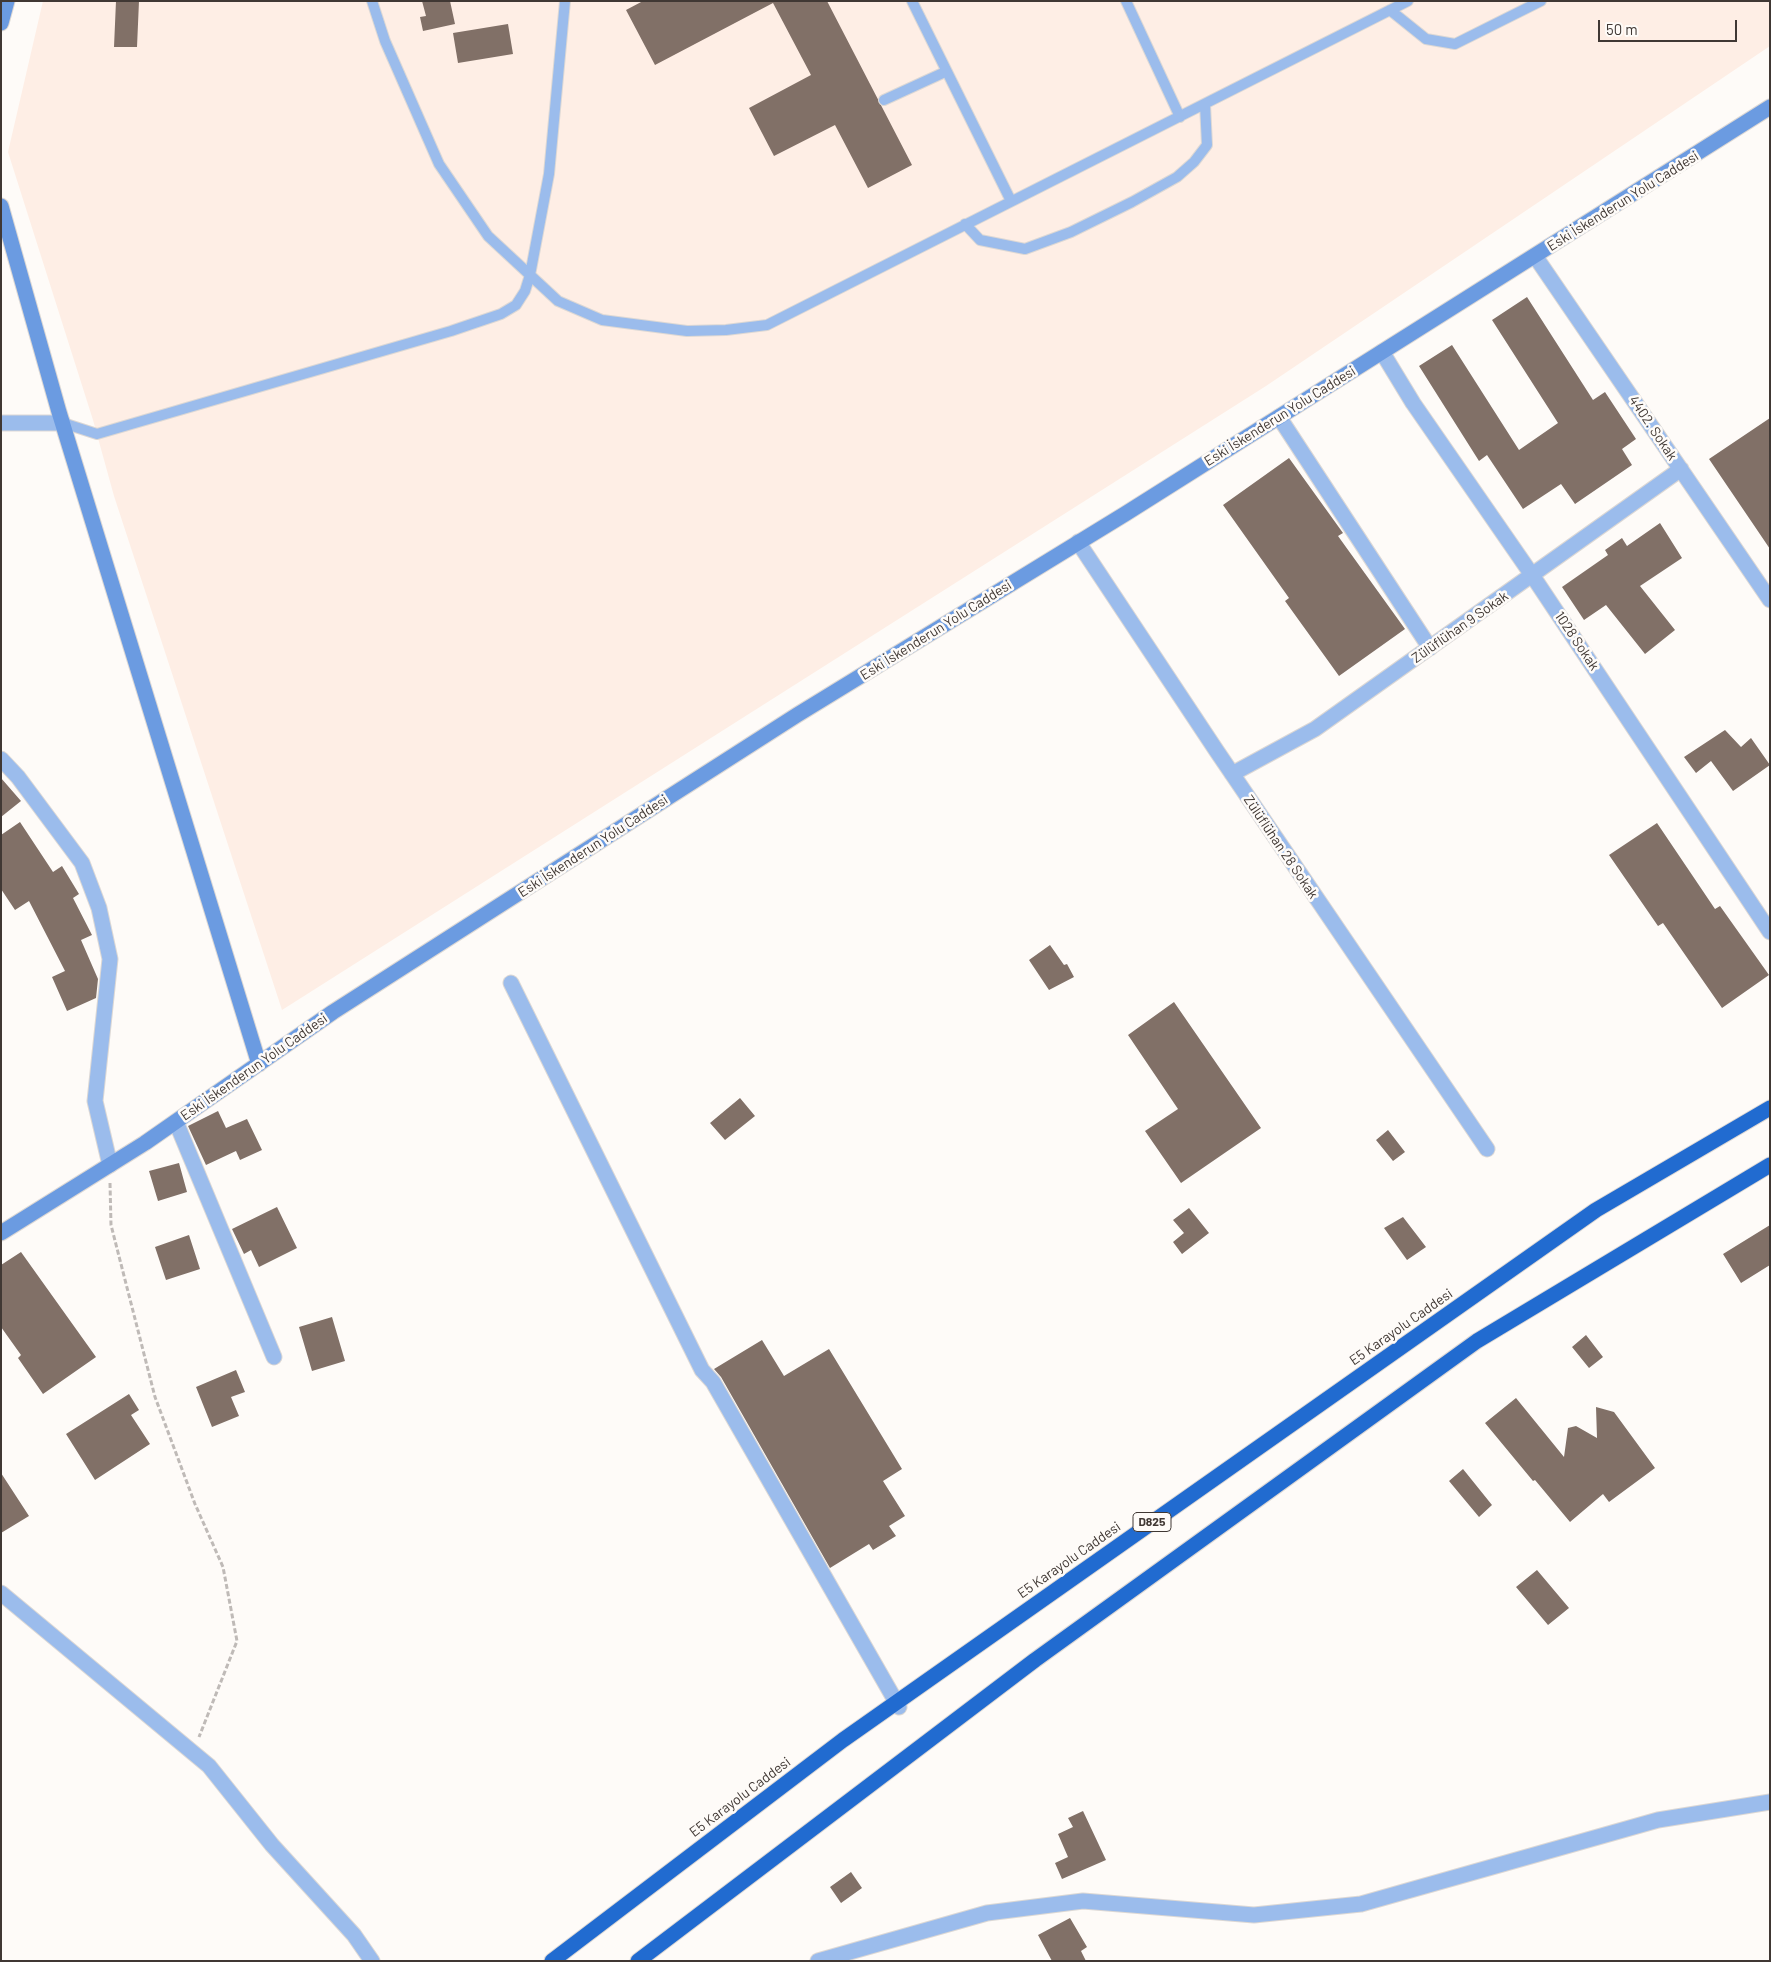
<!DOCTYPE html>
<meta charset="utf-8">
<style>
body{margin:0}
#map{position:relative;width:1771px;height:1962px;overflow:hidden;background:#fefbf8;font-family:Barlow,sans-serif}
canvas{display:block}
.frame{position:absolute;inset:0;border:2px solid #403834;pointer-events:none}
.scale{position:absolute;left:1598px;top:20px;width:139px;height:22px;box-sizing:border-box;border:2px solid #403834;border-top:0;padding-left:6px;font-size:15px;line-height:18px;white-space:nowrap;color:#403834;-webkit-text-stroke:4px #fefbf8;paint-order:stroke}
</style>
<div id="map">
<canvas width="1771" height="1962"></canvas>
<div class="frame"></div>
<div class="scale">50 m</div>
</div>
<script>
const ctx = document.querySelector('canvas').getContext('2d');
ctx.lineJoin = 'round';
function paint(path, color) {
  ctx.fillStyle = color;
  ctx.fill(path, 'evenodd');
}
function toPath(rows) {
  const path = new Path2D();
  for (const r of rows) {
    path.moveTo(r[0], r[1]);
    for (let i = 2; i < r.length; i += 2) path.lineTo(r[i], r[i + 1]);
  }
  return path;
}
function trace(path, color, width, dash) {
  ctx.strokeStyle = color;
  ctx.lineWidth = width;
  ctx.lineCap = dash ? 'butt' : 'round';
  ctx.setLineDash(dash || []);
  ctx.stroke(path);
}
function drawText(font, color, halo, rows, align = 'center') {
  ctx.font = font + ' Barlow,sans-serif';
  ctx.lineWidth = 5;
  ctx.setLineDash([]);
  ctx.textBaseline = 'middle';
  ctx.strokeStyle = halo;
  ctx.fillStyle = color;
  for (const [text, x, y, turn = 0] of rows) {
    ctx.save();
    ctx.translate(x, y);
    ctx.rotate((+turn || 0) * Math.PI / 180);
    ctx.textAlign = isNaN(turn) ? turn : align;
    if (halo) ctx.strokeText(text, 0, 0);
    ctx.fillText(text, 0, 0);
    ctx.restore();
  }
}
const built = toPath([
 [43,1,1770,1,1770,46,1266,386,282,1010,114,496,93,420,8,152]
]);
const building = toPath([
 [116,1,139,1,137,47,114,47],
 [422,1,450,1,455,24,423,31,420,17,426,16],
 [643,1,827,1,912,165,868,188,835,125,774,156,749,108,811,75,773,3,655,65,626,10],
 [508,24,513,54,458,63,453,33],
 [1527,297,1593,400,1605,392,1636,439,1622,449,1632,465,1575,504,1561,484,1523,509,1487,455,1479,461,1419,366,1452,345,1519,450,1558,423,1492,320],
 [1770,418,1770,549,1709,459],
 [1289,458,1343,533,1338,536,1405,629,1339,676,1285,601,1289,598,1223,505],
 [1660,523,1682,558,1640,586,1675,630,1645,654,1606,605,1584,620,1562,587,1608,555,1605,550,1622,538,1627,546],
 [1725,730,1741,747,1751,738,1770,765,1733,791,1711,761,1696,773,1684,757],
 [1,778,21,801,1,817],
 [20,822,53,872,62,866,79,894,73,898,92,935,81,940,98,979,96,998,67,1011,52,977,65,971,29,901,15,910,1,889,1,835],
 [1657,823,1715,909,1720,906,1769,975,1722,1008,1663,923,1658,926,1609,855],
 [1050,945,1064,965,1067,964,1074,977,1049,990,1029,960],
 [1174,1002,1261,1128,1181,1183,1145,1131,1178,1109,1128,1035],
 [740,1098,755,1116,725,1140,710,1123],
 [218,1111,226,1128,247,1119,262,1150,240,1160,236,1151,206,1165,188,1126],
 [1388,1130,1405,1152,1393,1161,1376,1140],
 [179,1163,187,1192,158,1201,149,1171],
 [277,1207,297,1248,259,1267,251,1250,244,1254,232,1229],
 [1189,1208,1209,1233,1182,1254,1173,1242,1184,1233,1173,1220],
 [1403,1217,1426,1247,1407,1260,1384,1228],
 [1770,1225,1770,1265,1741,1283,1723,1254],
 [189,1235,200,1269,166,1280,155,1247],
 [21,1252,96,1357,43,1394,18,1358,21,1355,1,1327,1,1265],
 [332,1317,345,1361,312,1371,299,1327],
 [1586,1335,1603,1357,1589,1368,1572,1347],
 [762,1340,784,1376,829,1349,902,1469,883,1481,905,1516,889,1526,896,1536,873,1550,869,1544,830,1568,721,1377,714,1369],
 [236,1370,245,1392,231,1397,239,1416,212,1427,196,1387],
 [129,1394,139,1410,131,1415,150,1444,95,1480,66,1434],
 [1516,1398,1564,1457,1568,1428,1576,1426,1597,1438,1596,1407,1614,1412,1655,1468,1609,1502,1603,1494,1570,1522,1535,1480,1533,1481,1485,1423],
 [1463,1469,1492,1505,1479,1517,1449,1481],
 [1,1473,29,1516,1,1533],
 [1537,1570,1569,1608,1548,1625,1516,1587],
 [1083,1811,1106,1860,1062,1879,1055,1863,1068,1857,1058,1834,1073,1827,1068,1818],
 [851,1872,862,1888,841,1903,830,1887],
 [1070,1918,1087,1947,1081,1951,1086,1961,1052,1961,1038,1935]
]);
const path = toPath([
 [110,1183,111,1225,155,1397,195,1504,223,1567,237,1641,199,1737]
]);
const lane = toPath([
 [372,1,385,41,439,164,488,236,558,301,602,320,687,331,726,330,767,325,1408,1],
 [912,1,1011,201],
 [1126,1,1180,117],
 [1390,10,1426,39,1455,44,1541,1],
 [884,100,945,72],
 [965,224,980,240,1025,249,1071,232,1132,202,1177,177,1194,162,1207,145,1205,104],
 [63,423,97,434,451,331,501,314,516,305,525,291,530,275,549,174,565,1]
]);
const street = toPath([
 [1535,256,1770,600],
 [1382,352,1413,403,1532,575,1770,932],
 [1279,417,1430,648],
 [1,423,63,423],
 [1078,542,1216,750,1487,1149],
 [1,759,18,777,82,863,99,908,110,959,95,1101,110,1165],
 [1232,774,1315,729,1681,469],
 [511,983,702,1370,713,1382,899,1707],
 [176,1122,274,1357],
 [1,1593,209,1766,272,1845,354,1935,372,1961],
 [818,1961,987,1913,1083,1901,1254,1915,1361,1904,1658,1820,1770,1802]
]);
const secondary = toPath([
 [1,23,7,1],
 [1,206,59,412,259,1064],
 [1,1233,145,1143,333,1012,797,715,1125,514,1770,107]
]);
const highway = toPath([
 [552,1961,843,1740,1596,1210,1770,1108],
 [638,1961,1035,1660,1477,1341,1770,1165]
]);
const shields = [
 [1152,1522,38]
];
const shieldNames = [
 ["D825",1152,1522]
];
const streetNames = [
 ["Eski İskenderun Yolu Caddesi",1623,201,-32],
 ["Eski İskenderun Yolu Caddesi",1280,416,-32],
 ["4402. Sokak",1653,428,56],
 ["Zülüflühan 9 Sokak",1460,627,-35],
 ["Eski İskenderun Yolu Caddesi",936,630,-32],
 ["1028 Sokak",1577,641,56],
 ["Eski İskenderun Yolu Caddesi",593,846,-33],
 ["Zülüflühan 28 Sokak",1281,847,56],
 ["Eski İskenderun Yolu Caddesi",254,1067,-35],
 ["E5 Karayolu Caddesi",1401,1327,-35],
 ["E5 Karayolu Caddesi",1069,1560,-35],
 ["E5 Karayolu Caddesi",740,1797,-37]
];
paint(built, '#feeee5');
paint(building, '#817067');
trace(lane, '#dcd8d5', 12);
trace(street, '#dcd8d5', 17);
trace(secondary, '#dcd8d5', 17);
trace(highway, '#dcd8d5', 17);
trace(path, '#bfbab7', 3, [5, 2.5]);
trace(lane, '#9bbcec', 10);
trace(street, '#9bbcec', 15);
trace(secondary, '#6b9be1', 15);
trace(highway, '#216bd0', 15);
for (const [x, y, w] of shields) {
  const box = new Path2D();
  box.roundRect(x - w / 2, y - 9.5, w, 19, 4);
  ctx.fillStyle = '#fefbf8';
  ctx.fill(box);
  trace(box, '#403834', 1);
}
drawText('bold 12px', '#403834', null, shieldNames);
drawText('14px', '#403834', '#fefbf8', streetNames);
</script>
